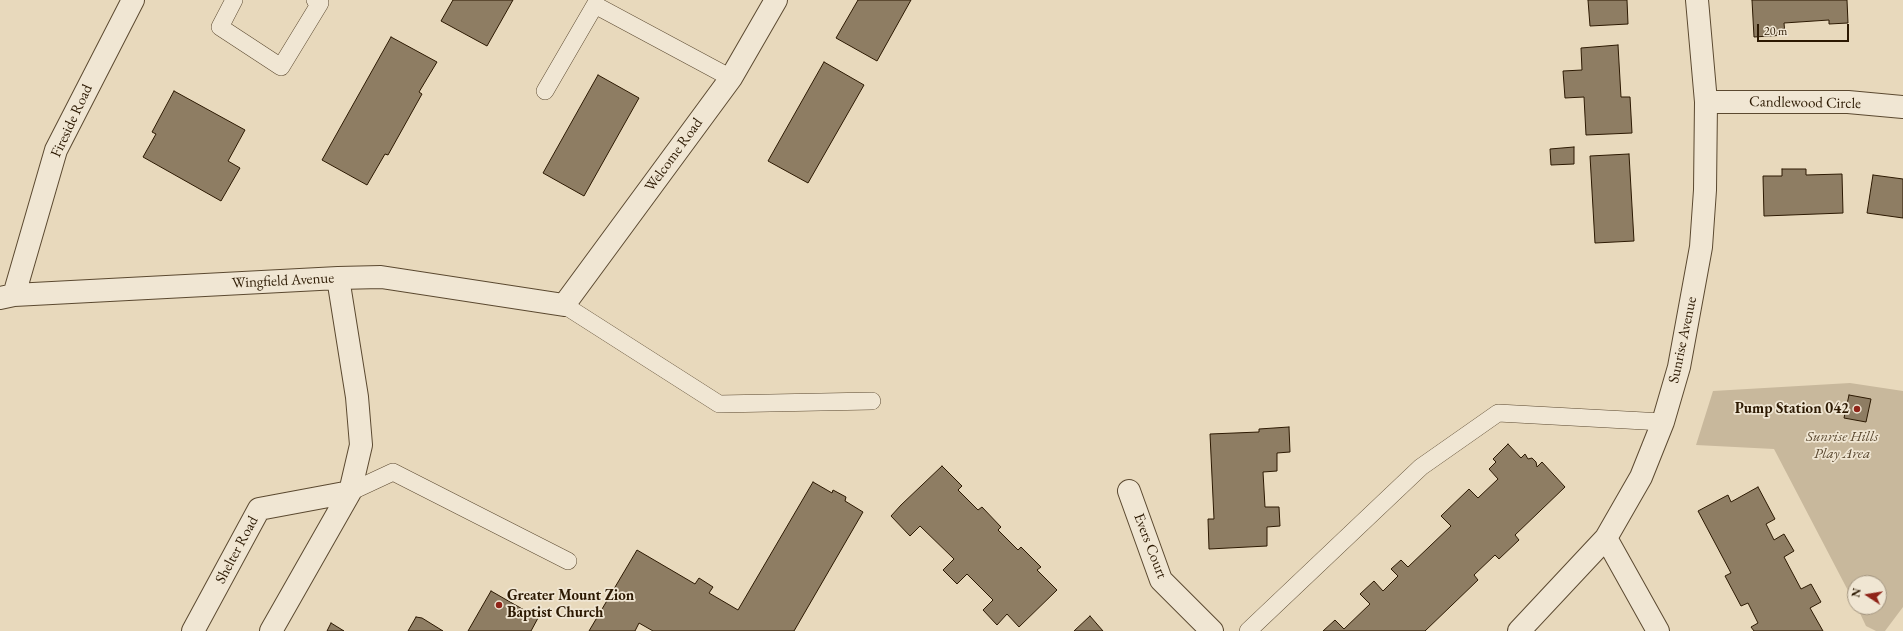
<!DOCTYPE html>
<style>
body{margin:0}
#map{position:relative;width:1903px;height:631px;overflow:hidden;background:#e8d9bc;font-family:"EB Garamond",serif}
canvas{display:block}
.north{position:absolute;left:1847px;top:575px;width:40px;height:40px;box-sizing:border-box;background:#f0e6d3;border:1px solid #a2947f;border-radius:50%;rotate:282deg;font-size:11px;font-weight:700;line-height:16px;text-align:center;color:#2c1902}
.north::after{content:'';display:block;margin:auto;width:14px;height:18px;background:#8f2418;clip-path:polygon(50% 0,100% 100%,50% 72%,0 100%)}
.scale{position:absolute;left:1757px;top:24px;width:92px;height:18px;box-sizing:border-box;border:2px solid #2c1902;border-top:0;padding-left:5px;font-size:12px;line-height:14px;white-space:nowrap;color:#2c1902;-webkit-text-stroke:3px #f0e6d3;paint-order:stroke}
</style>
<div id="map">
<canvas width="1903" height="631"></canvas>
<div class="north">N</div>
<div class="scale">20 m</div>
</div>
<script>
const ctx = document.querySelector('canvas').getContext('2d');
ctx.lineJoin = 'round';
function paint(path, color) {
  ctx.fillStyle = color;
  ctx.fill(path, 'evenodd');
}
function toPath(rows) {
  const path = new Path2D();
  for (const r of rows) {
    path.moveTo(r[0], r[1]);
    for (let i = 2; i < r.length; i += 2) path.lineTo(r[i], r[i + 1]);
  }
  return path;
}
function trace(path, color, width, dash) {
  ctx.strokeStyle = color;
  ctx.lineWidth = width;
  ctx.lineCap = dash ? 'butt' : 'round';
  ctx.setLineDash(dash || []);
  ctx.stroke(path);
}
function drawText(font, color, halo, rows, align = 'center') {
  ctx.font = font + ' "EB Garamond",serif';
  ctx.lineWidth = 3.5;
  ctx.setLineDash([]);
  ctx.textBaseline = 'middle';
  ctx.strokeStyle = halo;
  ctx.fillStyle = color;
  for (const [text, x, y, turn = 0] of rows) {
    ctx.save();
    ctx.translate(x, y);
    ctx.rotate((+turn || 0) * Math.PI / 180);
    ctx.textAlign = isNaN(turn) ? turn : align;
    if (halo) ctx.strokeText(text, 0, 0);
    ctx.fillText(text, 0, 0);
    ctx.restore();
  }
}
const green = toPath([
 [1850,383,1903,391,1903,607,1885,631,1876,631,1866,626,1857,607,1879,607,1879,583,1855,583,1855,604,1774,449,1696,445,1713,391]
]);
const building = toPath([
 [453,0,513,0,487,46,441,21,453,0],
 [858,0,911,0,877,61,836,38,858,0],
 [1588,0,1627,0,1628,24,1590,26,1588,0],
 [1752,0,1847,0,1848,23,1829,24,1829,20,1784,23,1785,35,1754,37,1752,0],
 [391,37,437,62,419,92,422,94,388,155,385,154,367,185,322,160,391,37],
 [1618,45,1621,97,1630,97,1632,133,1586,135,1584,97,1565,98,1563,71,1582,70,1581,48,1618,45],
 [824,62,864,85,808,183,768,161,824,62],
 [598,75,639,98,584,196,543,173,598,75],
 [174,91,245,130,228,161,240,168,221,201,143,157,156,134,152,132,174,91],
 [1574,147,1574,164,1551,165,1550,149,1574,147],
 [1629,154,1634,241,1595,243,1590,156,1629,154],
 [1782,169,1806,169,1806,175,1842,174,1843,213,1764,216,1763,176,1782,176,1782,169],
 [1873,175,1903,179,1903,218,1867,213,1873,175],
 [1849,395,1871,399,1866,422,1844,418,1849,395],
 [1289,427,1290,452,1277,453,1277,471,1263,472,1265,507,1279,507,1280,526,1267,527,1267,546,1209,549,1208,519,1214,519,1210,434,1259,432,1259,429,1289,427],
 [1508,444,1521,458,1525,454,1528,459,1532,458,1536,462,1537,467,1542,462,1565,487,1515,535,1519,540,1499,559,1495,555,1474,575,1478,580,1425,631,1323,631,1335,620,1344,629,1370,604,1360,594,1374,581,1383,591,1398,576,1391,569,1401,560,1408,567,1451,526,1441,516,1469,489,1478,498,1498,479,1489,469,1496,462,1493,459,1508,444],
 [942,466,962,486,958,490,978,510,982,507,1001,527,998,530,1018,550,1021,547,1041,567,1037,570,1057,590,1019,627,1007,614,997,625,983,610,993,600,967,574,957,584,943,570,954,559,920,526,910,536,891,516,901,505,942,466],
 [813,482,832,493,833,490,846,497,845,501,863,512,794,631,653,631,639,623,635,631,589,631,637,550,695,584,699,578,713,587,709,593,738,610,813,482],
 [1758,487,1775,519,1766,524,1774,540,1784,534,1794,551,1784,557,1801,589,1811,584,1821,602,1810,608,1823,631,1754,631,1751,627,1758,623,1748,603,1741,606,1725,576,1731,573,1698,511,1728,495,1731,502,1758,487],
 [491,591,538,618,531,631,468,631,491,591],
 [1090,616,1103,631,1074,631,1090,616],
 [416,617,422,618,443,631,408,631,416,617],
 [331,623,344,631,327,631,331,623]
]);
const service = toPath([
 [234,0,220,27,281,67,320,3,315,0],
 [545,91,595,5,731,78],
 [564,305,719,404,872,401],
 [350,492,393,472,568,561],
 [1248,631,1421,467,1498,413,1663,422]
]);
const minor = toPath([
 [1706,102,1848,102,1903,107],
 [14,295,56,150,133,0],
 [0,298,14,295,338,278,381,277,564,305,731,78,776,0],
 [1129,491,1161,580,1212,631],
 [1606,538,1658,631],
 [193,631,259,509,350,492],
 [271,631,350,492,361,445,357,397,338,278],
 [1519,631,1606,538,1641,477,1663,422,1679,367,1701,247,1705,190,1706,102,1697,0]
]);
const markers = [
 [1857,409,4,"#8f2418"],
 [499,605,4,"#8f2418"]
];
const streetNames = [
 ["Candlewood Circle",1805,103,1],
 ["Fireside Road",72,121,-65],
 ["Welcome Road",674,155,-54],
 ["Wingfield Avenue",283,281,-3],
 ["Sunrise Avenue",1683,340,-78],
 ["Evers Court",1150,546,69],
 ["Shelter Road",237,550,-62]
];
const poiNames = [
 ["Pump Station 042",1849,409],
 ["Greater Mount Zion",507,596,"left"],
 ["Baptist Church",507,613,"left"]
];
const parkNames = [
 ["Sunrise Hills",1842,437],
 ["Play Area",1842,454]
];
paint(green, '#c8b89c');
paint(building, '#8e7d63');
trace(building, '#2c1902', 1);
trace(service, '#5b4930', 18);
trace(minor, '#5b4930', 24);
trace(service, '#f0e6d3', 17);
trace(minor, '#f0e6d3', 22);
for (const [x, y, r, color] of markers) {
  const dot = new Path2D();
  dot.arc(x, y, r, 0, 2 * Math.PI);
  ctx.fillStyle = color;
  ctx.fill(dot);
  trace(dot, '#f0e6d3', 1.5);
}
drawText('15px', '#2c1902', '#f0e6d3', streetNames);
drawText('bold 15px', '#2c1902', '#f0e6d3', poiNames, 'right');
drawText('italic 15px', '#5b4930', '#f0e6d3', parkNames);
</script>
